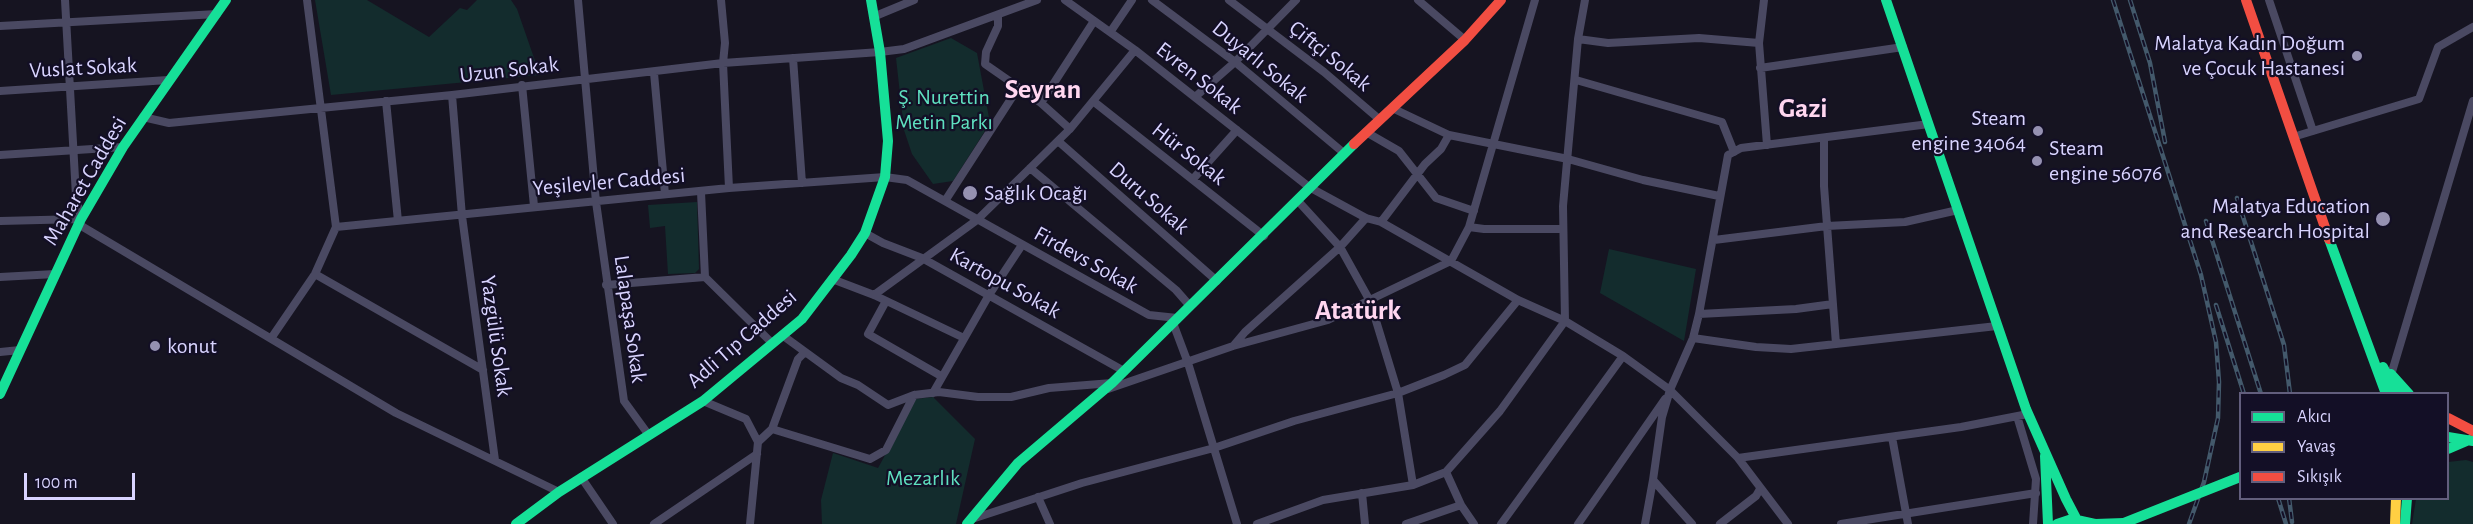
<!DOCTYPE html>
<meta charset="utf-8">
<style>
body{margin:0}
#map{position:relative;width:2473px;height:524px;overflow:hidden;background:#161421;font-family:"Alegreya Sans",sans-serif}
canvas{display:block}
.legend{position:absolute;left:2239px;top:392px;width:210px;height:108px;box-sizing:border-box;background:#130f26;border:2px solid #625e7d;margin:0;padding:8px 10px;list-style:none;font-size:18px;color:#d9d4ff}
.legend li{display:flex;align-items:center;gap:12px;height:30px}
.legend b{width:30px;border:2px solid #625e7d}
.scale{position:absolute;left:24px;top:473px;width:111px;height:27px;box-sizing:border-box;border:3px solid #d9d4ff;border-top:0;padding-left:8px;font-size:18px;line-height:21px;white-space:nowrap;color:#d9d4ff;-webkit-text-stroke:4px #130f26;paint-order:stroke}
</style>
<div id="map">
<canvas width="2473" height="524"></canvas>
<ul class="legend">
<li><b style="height:8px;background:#16e098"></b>Akıcı</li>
<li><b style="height:8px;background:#ffcf43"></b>Yavaş</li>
<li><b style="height:8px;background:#f24e42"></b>Sıkışık</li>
</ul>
<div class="scale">100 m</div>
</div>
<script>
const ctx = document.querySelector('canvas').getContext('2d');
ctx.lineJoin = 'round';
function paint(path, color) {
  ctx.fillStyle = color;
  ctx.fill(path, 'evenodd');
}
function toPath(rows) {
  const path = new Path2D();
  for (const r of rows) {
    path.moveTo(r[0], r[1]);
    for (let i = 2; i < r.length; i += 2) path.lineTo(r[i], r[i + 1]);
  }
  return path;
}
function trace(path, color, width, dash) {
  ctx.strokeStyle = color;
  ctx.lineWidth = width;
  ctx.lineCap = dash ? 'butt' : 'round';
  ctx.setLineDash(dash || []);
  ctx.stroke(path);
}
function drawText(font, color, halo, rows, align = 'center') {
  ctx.font = font + ' "Alegreya Sans",sans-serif';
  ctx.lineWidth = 4.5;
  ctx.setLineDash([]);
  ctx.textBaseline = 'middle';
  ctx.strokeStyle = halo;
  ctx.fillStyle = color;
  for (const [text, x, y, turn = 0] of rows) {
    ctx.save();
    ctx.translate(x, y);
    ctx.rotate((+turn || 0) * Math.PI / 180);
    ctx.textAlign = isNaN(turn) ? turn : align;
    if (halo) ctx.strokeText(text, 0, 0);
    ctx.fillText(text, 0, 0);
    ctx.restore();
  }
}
const green = toPath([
 [315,0,367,0,429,37,460,8,467,10,477,0,511,0,517,9,540,75,331,95],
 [951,38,977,53,990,123,953,181,933,184,912,154,904,130,896,58],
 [697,202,699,269,695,273,668,274,665,226,650,228,648,205],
 [1609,249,1696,269,1684,341,1600,293],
 [933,397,975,439,956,524,822,524,821,500,833,453,878,468,916,399],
 [2466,460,2473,462,2473,524,2412,524,2416,499,2448,498,2448,462]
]);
const street = toPath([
 [578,0,596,202,624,401,648,434],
 [721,0,725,43,723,63,729,188],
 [1065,0,1135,50,1309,187,1366,218,1381,222,1518,300,1565,321,1623,356,1670,390,1738,458,1961,427,2028,414],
 [1152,0,1235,62,1345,154],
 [1229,0,1324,72,1379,119],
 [1418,0,1465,40],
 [2269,0,2313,131],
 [998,15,998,26,986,52,985,64,1041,103,1070,129],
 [873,17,914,0],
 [0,26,217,14],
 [1111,31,1132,0],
 [1578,39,1608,43,1699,38,1759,43,1767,145],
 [1759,43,1764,0],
 [793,58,802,183],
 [1760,68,1903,47],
 [654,73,665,194],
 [1576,80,1722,122,1734,152],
 [522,85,534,206],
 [0,91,168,80],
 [452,95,462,216,495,460],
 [1195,97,1235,62,1296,0],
 [386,101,398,221],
 [1093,101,1264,236],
 [1041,103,1094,21],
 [1392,108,1449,135,1568,159,1643,180,1719,196],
 [143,117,169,123,452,95,723,63,880,52,904,49,1037,0],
 [1366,132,1399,151,1436,198,1474,211],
 [2293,137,2419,99,2438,47,2473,27],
 [1824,138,1824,186,1836,344],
 [1058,141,1217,281],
 [0,155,123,147],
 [1030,168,1176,290,1190,306],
 [1193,179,1237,130],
 [701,192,705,277,772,343],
 [945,201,1018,88],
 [1298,201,1340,247,1370,301,1398,393,1413,485],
 [0,221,81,219,76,196,65,0],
 [1381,222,1425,164,1441,149,1449,135],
 [78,224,396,413,559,492],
 [336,227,729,188,885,177,907,180,1149,315,1177,318],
 [1469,227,1484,229,1563,229],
 [865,233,883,243,922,258,1124,371],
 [1714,240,1827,226,1905,222,1958,210],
 [315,274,483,370],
 [0,277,55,274],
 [832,279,874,295,964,338],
 [606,285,705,277],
 [874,295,977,220,1070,129,1135,50],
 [886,301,868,334,941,376],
 [1699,314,1796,309,1833,304],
 [1173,323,1188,363,1237,524],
 [782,335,841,378,858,385,888,405,914,395],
 [272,337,315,274,336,227,307,0],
 [1693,338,1756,347,1791,349,1997,326],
 [1234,345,1245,332,1340,247,1366,218],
 [0,352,20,350],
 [2391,375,2473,101],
 [1108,389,1233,346,1328,320,1451,261,1469,227,1535,0],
 [933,393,989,295,1022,245],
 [703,401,746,419,758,442],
 [2017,416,2036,479,2033,524],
 [772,429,870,459,886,450,914,395,939,392,978,397,1011,397,1049,388,1112,383],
 [1892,437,1908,524],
 [1738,458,1788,524],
 [1446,472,1461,505,1474,524],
 [581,477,613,524],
 [1653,480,1662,417,1670,390,1693,338,1699,314,1728,155,1741,148,1929,124],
 [1362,493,1365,524],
 [1038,497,1050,524],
 [972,519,1082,483,1214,448,1294,421,1398,393,1444,375,1465,365,1518,300],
 [654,524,757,454],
 [750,524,758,442,772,429,798,359,805,352],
 [1257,524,1323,500,1413,485,1446,472,1500,411,1565,321,1563,206,1578,39,1585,0],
 [1406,524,1461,505],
 [1501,524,1623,356],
 [1578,524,1665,399],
 [1645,524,1653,480,1692,524],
 [1720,524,1756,496,1760,489],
 [1841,524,2036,493]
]);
const fast = toPath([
 [1886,0,2026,409,2066,499,2077,520,2084,524],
 [2329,239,2386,394],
 [2383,367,2397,394],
 [2391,374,2409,394],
 [0,394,81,219,123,147,226,0],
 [2448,437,2473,441],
 [2448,449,2469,440],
 [2045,456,2048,524],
 [516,524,559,492,703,401,802,319,851,255,865,233,885,177,888,141,880,52,871,0],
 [967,524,1018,463,1112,383,1354,144],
 [2057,524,2072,519,2095,524,2124,523],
 [2405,524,2407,498]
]);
const slow = toPath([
 [2395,524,2396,498]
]);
const jam = toPath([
 [2246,0,2329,239],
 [1354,144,1465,40,1501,0],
 [2448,418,2473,431]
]);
const rail = toPath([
 [2113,0,2201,275,2216,342,2219,382,2218,418,2204,482,2189,524],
 [2130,0,2150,63,2165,142],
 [2237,198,2284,345,2290,394],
 [2206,221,2261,394],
 [2216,305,2244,394],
 [2278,498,2286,524],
 [2289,498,2292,522]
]);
const fastBridge = toPath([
 [2124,523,2240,477]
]);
const markers = [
 [2357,56,6,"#9591b1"],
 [2038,131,6,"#9591b1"],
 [2037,161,6,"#9591b1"],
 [970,193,8,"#9591b1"],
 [2383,219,8,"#9591b1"],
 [155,346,6,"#9591b1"]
];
const poiNames = [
 ["Malatya Kadın Doğum",2345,43],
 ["ve Çocuk Hastanesi",2345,68],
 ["Steam",2026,118],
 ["engine 34064",2026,143],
 ["Steam",2049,148,"left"],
 ["engine 56076",2049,173,"left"],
 ["Sağlık Ocağı",984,193,"left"],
 ["Malatya Education",2370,206],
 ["and Research Hospital",2370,231],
 ["konut",167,346,"left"]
];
const streetNames = [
 ["Çiftçi Sokak",1330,56,39],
 ["Duyarlı Sokak",1260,62,39],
 ["Vuslat Sokak",83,68,-3],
 ["Uzun Sokak",509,70,-7],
 ["Evren Sokak",1199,78,38],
 ["Hür Sokak",1189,154,38],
 ["Maharet Caddesi",85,181,-60],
 ["Yeşilevler Caddesi",609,182,-5],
 ["Duru Sokak",1149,198,41],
 ["Firdevs Sokak",1086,260,29],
 ["Kartopu Sokak",1005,283,29],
 ["Lalapaşa Sokak",630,319,82],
 ["Yazgülü Sokak",496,336,82],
 ["Adli Tıp Caddesi",742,339,-41]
];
const parkNames = [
 ["Ş. Nurettin",944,97],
 ["Metin Parkı",944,122],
 ["Mezarlık",923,478]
];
const districtNames = [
 ["Seyran",1043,90],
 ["Gazi",1803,109],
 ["Atatürk",1358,311]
];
paint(green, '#132c2d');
trace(street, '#4a4962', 8);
trace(fast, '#16e098', 10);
trace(slow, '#ffcf43', 10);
trace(jam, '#f24e42', 10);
trace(rail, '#43596b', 4.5);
trace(rail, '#130f26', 2, [7]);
trace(fastBridge, '#16e098', 10);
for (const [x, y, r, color] of markers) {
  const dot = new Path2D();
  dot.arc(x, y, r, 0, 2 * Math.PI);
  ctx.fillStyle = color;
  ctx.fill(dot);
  trace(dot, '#130f26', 2);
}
drawText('22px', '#d9d4ff', '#130f26', poiNames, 'right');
drawText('22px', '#d9d4ff', '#130f26', streetNames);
drawText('22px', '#5fe0c0', '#130f26', parkNames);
drawText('bold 28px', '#ffd6f0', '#130f26', districtNames);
</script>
